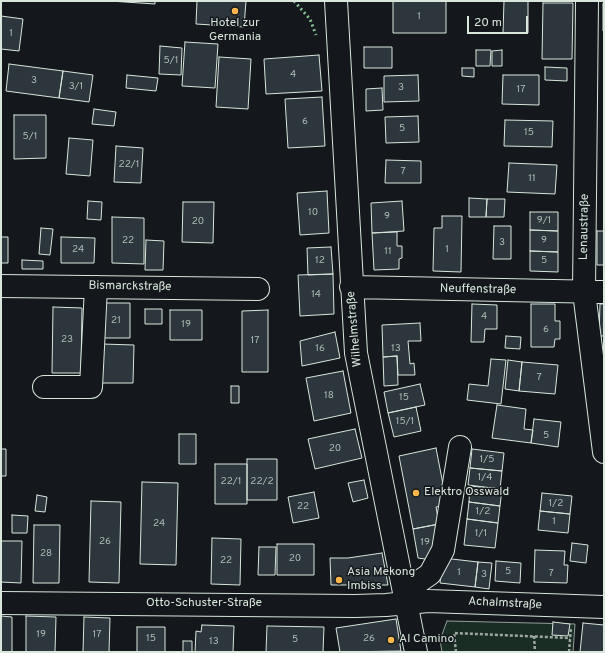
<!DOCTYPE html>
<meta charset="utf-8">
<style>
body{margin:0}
#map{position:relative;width:605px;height:653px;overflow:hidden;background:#14181c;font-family:Overpass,sans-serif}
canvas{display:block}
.frame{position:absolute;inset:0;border:2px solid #d8e6dc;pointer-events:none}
.scale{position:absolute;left:467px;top:16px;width:61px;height:18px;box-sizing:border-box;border:2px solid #d8e6dc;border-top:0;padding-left:5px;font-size:12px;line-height:14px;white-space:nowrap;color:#d8e6dc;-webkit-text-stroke:3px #14181c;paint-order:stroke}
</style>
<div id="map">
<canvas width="605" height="653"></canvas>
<div class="frame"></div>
<div class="scale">20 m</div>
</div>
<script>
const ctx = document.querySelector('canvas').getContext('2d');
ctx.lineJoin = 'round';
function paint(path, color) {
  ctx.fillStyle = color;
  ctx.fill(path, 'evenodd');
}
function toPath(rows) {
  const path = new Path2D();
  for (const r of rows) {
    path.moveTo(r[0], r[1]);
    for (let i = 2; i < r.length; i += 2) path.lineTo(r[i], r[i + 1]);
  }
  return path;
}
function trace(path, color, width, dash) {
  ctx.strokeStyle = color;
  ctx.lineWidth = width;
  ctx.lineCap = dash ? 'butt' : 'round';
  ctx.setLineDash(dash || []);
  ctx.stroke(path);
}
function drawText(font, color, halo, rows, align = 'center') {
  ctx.font = font + ' Overpass,sans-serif';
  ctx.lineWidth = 3;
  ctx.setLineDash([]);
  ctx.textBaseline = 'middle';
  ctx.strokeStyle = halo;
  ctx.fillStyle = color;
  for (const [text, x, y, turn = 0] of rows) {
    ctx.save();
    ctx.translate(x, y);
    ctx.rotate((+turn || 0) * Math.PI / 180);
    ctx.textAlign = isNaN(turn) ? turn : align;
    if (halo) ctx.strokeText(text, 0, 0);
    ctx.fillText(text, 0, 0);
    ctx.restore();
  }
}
const green = toPath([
 [447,621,575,624,573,652,442,652,440,640,447,621]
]);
const building = toPath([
 [110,1,155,1,155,4,110,1],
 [197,1,246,1,244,27,196,24,197,1],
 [393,1,446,1,446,33,393,33,393,1],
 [504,1,528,1,528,33,503,33,504,1],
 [543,3,573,3,572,59,542,59,543,3],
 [603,4,604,4,604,31,603,31,603,4],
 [1,16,23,19,19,51,1,49,1,16],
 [185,42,218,44,215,88,182,86,185,42],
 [160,46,182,48,181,75,159,74,160,46],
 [364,47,392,47,392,68,364,68,364,47],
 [476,50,491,50,490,66,476,66,476,50],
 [502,50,502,66,492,66,492,51,502,50],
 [319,55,322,91,266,94,264,59,319,55],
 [219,57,251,59,248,109,216,107,219,57],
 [9,64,63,71,59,98,6,91,9,64],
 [545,67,567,68,567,81,545,80,545,67],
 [462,68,474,68,474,77,462,76,462,68],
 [63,71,93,75,89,102,59,98,63,71],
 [127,75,158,78,156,91,126,88,127,75],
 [418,75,419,101,384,102,384,76,418,75],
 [503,75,539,75,539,105,502,104,503,75],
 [382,88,383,110,366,111,366,89,382,88],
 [322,97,325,146,288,148,285,99,322,97],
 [94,109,116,112,114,126,92,124,94,109],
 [14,115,46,115,46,158,14,159,14,115],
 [418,116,419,142,386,143,385,117,418,116],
 [505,120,553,121,552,147,504,146,505,120],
 [69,138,93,140,90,176,66,174,69,138],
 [116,146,143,148,141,183,114,182,116,146],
 [386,160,421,161,421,183,385,183,386,160],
 [509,163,557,165,555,194,507,192,509,163],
 [327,191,329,233,300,235,297,193,327,191],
 [469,198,487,199,486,217,469,217,469,198],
 [487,199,505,199,504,217,486,217,487,199],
 [88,201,102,202,101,220,87,219,88,201],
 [402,201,404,231,372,233,371,203,402,201],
 [183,202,214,202,213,243,182,242,183,202],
 [530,212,558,212,558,231,530,230,530,212],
 [442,216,462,216,461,272,433,271,434,228,442,228,442,216],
 [112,217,144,218,144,264,112,263,112,217],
 [494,226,511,226,511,259,493,259,494,226],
 [41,228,53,229,50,255,39,254,41,228],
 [530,230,558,231,558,252,530,251,530,230],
 [597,231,604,231,604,265,597,265,597,231],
 [397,232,397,246,402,246,402,258,399,259,399,269,374,270,372,233,397,232],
 [1,237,8,237,8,263,1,263,1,237],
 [61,237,95,238,94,263,61,263,61,237],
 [146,240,164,241,163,270,145,270,146,240],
 [331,247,333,274,308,275,307,248,331,247],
 [530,251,558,252,558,272,530,271,530,251],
 [22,260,43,261,43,269,22,269,22,260],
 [333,274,334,314,300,316,298,275,333,274],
 [102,303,130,303,130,338,101,338,102,303],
 [472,304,497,305,497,329,485,329,484,342,471,342,472,304],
 [531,304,555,304,555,321,560,321,560,339,555,339,554,347,531,347,531,304],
 [600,304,604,304,604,336,599,336,600,304],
 [53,307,82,308,81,373,52,373,53,307],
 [145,309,162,309,162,324,145,324,145,309],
 [170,310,202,310,202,340,170,340,170,310],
 [268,310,268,372,242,372,242,311,268,310],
 [420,323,421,341,408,341,410,364,414,363,415,375,398,375,397,356,383,357,382,325,420,323],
 [335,332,340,358,302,366,300,341,335,332],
 [506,336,521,337,520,349,505,348,506,336],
 [102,344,134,345,133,383,102,383,102,344],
 [397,356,398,385,384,386,383,357,397,356],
 [491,359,506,360,501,404,467,400,469,384,488,386,491,359],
 [508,360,522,362,519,391,505,389,508,360],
 [522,362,558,365,555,394,519,391,522,362],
 [343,371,351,413,314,421,306,378,343,371],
 [420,384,425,405,388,413,384,392,420,384],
 [231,386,239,386,239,403,231,403,231,386],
 [497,405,526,409,524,429,533,430,531,443,492,438,497,405],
 [416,407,421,431,394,437,388,413,416,407],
 [534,419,561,422,558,447,531,443,534,419],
 [355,429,362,458,315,469,308,439,355,429],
 [179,434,196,434,196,464,179,464,179,434],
 [436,448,447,505,436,507,439,524,413,529,399,456,436,448],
 [1,449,6,449,6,476,1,476,1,449],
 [472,449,504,453,502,471,470,468,472,449],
 [247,459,277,459,277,500,247,500,247,459],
 [215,464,247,464,247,504,215,504,215,464],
 [470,468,502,471,500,489,468,485,470,468],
 [364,480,368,498,353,502,348,483,364,480],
 [142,482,178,483,176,565,140,564,142,482],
 [470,486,502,489,500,506,469,502,470,486],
 [314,492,319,518,293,523,288,497,314,492],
 [542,493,572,496,570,514,540,511,542,493],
 [37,495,47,497,45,512,35,511,37,495],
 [91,501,121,502,119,583,89,582,91,501],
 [469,502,500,506,498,523,467,519,469,502],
 [540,511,570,514,568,533,538,530,540,511],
 [12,515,28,516,27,533,12,533,12,515],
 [467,519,498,523,495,548,464,545,467,519],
 [439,524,432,560,418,558,413,529,439,524],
 [34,525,60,525,59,583,33,583,34,525],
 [212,538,241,539,240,585,211,584,212,538],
 [1,541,22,541,21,583,1,582,1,541],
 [572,543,588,545,586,563,570,561,572,543],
 [277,544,314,544,314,575,277,575,277,544],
 [259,547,276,547,275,575,258,575,259,547],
 [535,550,565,551,564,565,568,565,567,583,534,582,535,550],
 [382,553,388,585,331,585,330,558,348,558,382,553],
 [443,558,478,562,475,587,440,583,443,558],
 [496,561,521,563,520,583,495,581,496,561],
 [478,562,492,563,489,589,475,587,478,562],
 [1,616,12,617,12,652,1,652,1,616],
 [26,616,56,617,55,652,26,652,26,616],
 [84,617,110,618,109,652,83,652,84,617],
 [396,619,401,651,340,652,336,628,396,619],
 [553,622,570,624,568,636,552,635,553,622],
 [583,623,604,625,604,652,580,652,583,623],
 [202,625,234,626,233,652,195,652,196,631,201,632,202,625],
 [267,626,324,627,323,652,266,652,267,626],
 [137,627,165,627,165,652,137,652,137,627],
 [183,641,192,641,192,652,183,652,183,641]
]);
const path = toPath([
 [534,636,535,652],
 [456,652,454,633,570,638],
 [569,652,571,627]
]);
const minor = toPath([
 [336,1,356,353,416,652],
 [587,1,584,292,604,452],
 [1,286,258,289],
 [351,287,604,292],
 [44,387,91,387,96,287],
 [404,592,430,574,443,550,460,447],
 [1,603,355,606,386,605,428,601,604,607]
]);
const hedge = toPath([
 [294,1,310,19,316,35]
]);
const markers = [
 [235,11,4,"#ffb74d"],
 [416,493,4,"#ffb74d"],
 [339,580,4,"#ffb74d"],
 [391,640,4,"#ffb74d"]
];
const numberNames = [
 ["1",419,17],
 ["1",11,34],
 ["5/1",171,61],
 ["4",293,75],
 ["3",34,81],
 ["3/1",76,87],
 ["3",401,88],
 ["17",521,90],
 ["6",305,122],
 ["5",402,129],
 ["15",529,133],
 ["5/1",30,137],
 ["22/1",129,165],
 ["7",403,172],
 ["11",532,179],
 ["10",313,213],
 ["9",387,217],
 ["9/1",544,221],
 ["20",198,222],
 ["22",128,241],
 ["9",544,241],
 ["3",502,243],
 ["24",78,250],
 ["1",447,250],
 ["11",388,252],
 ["12",320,261],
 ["5",544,261],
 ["14",316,295],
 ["4",484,317],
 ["21",116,321],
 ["19",186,325],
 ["6",546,330],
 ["23",67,340],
 ["17",255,341],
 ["16",320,349],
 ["13",396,349],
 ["7",539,378],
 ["18",329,396],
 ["15",404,398],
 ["15/1",405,422],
 ["5",546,436],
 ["20",335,449],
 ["1/5",487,460],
 ["1/4",485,478],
 ["22/1",231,482],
 ["22/2",262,482],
 ["1/2",556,504],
 ["22",303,507],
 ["1/2",483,512],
 ["1",554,522],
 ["24",159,524],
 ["1/1",481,534],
 ["26",105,542],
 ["19",425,543],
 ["28",46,554],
 ["20",295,559],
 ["22",226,561],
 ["5",508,572],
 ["1",459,573],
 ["7",551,574],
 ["3",484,575],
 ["19",41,635],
 ["17",97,635],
 ["15",151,639],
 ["26",369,639],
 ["5",295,640],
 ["13",214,642]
];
const poiNames = [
 ["Hotel zur",235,24,"center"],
 ["Germania",235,38,"center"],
 ["Elektro Osswald",424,493],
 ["Asia Mekong",347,573],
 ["Imbiss",347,587],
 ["Al Camino",399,640]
];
const streetNames = [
 ["Lenaustraße",585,227,-89],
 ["Bismarckstraße",130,287,1],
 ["Neuffenstraße",478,290,1],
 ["Wilhelmstraße",355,329,-95],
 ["Otto-Schuster-Straße",204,604],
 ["Achalmstraße",505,604,3]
];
paint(green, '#1a2d24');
trace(green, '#939e99', 1);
paint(building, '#2c363c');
trace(building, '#d8e6dc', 1);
trace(minor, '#d8e6dc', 24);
trace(path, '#9da8a2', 2.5, [3, 2]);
trace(minor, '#14181c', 22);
trace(hedge, '#8ac095', 3, [2, 3]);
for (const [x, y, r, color] of markers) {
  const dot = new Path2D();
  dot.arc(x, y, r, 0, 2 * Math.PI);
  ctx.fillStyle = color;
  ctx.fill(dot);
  trace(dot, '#14181c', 1.5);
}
drawText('10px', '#adbab4', null, numberNames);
drawText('12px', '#d8e6dc', '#14181c', poiNames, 'left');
drawText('12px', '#d8e6dc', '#14181c', streetNames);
</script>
